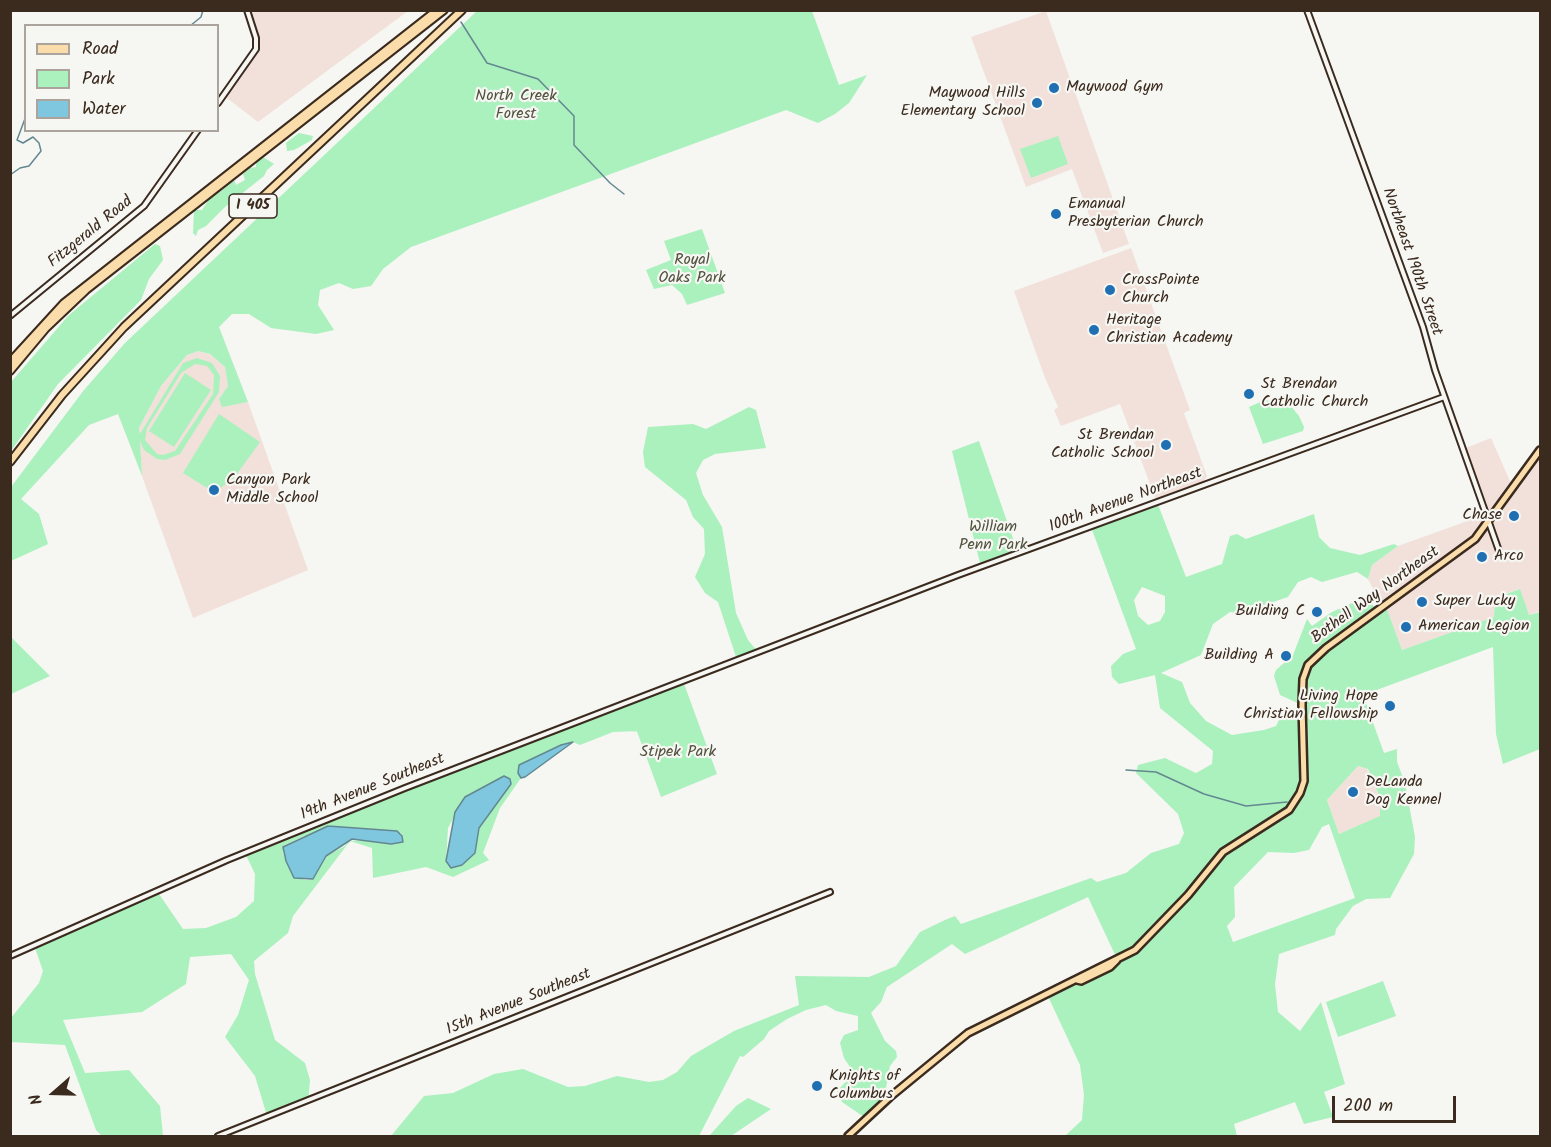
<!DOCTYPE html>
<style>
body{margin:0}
#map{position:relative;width:1551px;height:1147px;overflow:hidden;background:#f6f6f2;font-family:Kalam,sans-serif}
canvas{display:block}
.frame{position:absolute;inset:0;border:12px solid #3b2a1e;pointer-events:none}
.legend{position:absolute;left:24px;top:24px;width:195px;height:108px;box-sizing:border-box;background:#f6f6f2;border:2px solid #aba49d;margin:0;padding:8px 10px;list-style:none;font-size:18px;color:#3b2a1e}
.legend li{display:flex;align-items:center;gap:12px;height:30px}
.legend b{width:30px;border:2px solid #aba49d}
.north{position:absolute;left:24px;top:1063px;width:60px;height:60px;-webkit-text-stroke:4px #f6f6f2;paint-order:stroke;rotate:250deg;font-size:16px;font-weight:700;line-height:24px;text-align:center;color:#3b2a1e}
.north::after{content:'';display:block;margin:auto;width:21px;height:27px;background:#3b2a1e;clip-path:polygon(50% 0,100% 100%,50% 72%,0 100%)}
.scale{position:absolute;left:1332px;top:1096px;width:124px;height:27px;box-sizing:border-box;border:3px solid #3b2a1e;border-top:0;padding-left:8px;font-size:18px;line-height:21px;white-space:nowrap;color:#3b2a1e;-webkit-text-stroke:4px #f6f6f2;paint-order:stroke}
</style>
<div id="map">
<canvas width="1551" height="1147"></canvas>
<div class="frame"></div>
<ul class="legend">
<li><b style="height:8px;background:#faddab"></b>Road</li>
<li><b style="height:16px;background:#aaf1bd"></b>Park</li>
<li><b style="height:16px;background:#7ec7de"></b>Water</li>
</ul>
<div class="north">N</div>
<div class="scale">200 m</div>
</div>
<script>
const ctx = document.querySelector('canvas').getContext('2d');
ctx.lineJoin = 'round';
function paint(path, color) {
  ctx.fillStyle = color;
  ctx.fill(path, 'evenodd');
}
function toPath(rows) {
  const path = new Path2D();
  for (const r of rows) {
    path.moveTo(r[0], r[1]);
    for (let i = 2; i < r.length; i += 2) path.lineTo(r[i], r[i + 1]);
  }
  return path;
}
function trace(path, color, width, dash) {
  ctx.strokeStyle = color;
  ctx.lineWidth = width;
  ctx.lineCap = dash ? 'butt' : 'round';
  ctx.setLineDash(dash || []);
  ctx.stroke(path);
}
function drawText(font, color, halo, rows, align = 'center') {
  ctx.font = font + ' Kalam,sans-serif';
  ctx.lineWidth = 4.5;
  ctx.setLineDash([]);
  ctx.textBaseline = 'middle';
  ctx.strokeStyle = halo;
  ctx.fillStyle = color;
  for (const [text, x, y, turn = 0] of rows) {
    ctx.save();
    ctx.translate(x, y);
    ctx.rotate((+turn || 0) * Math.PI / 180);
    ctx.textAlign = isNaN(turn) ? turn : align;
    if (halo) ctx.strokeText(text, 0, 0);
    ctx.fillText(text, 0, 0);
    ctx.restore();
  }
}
const built = toPath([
 [247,11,408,11,258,122,223,95,253,56,257,44],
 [1046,11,1129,244,1103,253,1072,169,1026,187,971,37],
 [1131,248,1190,410,1184,413,1207,476,1203,482,1156,500,1120,404,1061,426,1054,410,1058,407,1045,378,1014,291],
 [198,351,210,354,225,367,228,386,219,399,234,404,248,402,308,570,193,618,142,476,139,428,161,386,187,355],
 [1491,438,1513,488,1540,450,1540,611,1529,615,1519,589,1495,598,1494,617,1402,650,1385,605,1382,607,1368,579,1372,565,1398,546,1487,514,1463,449],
 [1358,766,1367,769,1380,798,1381,816,1339,834,1327,800]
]);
const green = toPath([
 [478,10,812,11,839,85,867,75,849,103,835,114,818,123,786,110,411,247,383,269,371,286,353,289,339,283,320,290,318,305,334,330,316,334,271,328,249,314,232,314,219,327,248,402,222,407,219,399,228,386,225,367,210,354,198,351,187,355,161,386,139,428,140,434,183,363,197,358,212,363,220,376,219,392,180,454,165,460,157,459,144,450,140,441,142,476,118,414,89,425,21,499,39,514,48,544,11,561,11,487,84,390,125,343],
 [195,364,207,366,214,375,213,394,175,451,163,455,157,454,145,440,147,428,181,373],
 [299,133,313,136,312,140,294,150,287,151,286,143],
 [1058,136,1068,164,1031,178,1020,149],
 [263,157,274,164,267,170,264,176,225,207,206,226,198,230,196,236,193,233,194,210,202,210,213,193,220,192,234,180,236,185,245,180,243,174,250,168,256,167,256,160],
 [702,229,725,293,687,305,682,294,672,285,654,289,646,270,671,260,664,241],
 [155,244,160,246,163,260,149,279,141,300,58,384,11,451,11,382,69,315],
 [185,373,211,390,174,447,149,431],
 [1265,400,1290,405,1299,416,1304,427,1303,431,1263,444,1249,407],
 [749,407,756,410,766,448,715,454,703,460,696,473,703,495,722,527,736,613,748,640,758,652,737,660,718,602,705,593,695,577,705,554,704,529,693,517,686,500,645,467,643,452,648,427,693,424,706,429],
 [219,414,260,442,234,478,219,489,209,489,183,473],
 [979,441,1017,550,980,563,952,451],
 [1157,502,1186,577,1222,564,1230,536,1237,534,1246,539,1314,514,1319,537,1330,548,1360,555,1394,544,1398,546,1372,565,1368,579,1357,572,1322,582,1311,577,1298,582,1288,597,1261,606,1265,617,1230,612,1213,624,1201,655,1161,673,1182,682,1190,703,1206,721,1232,735,1264,730,1276,726,1279,720,1302,716,1302,705,1280,695,1274,676,1276,670,1293,655,1307,619,1312,626,1332,612,1366,597,1377,610,1385,604,1402,650,1494,617,1495,598,1520,589,1529,615,1540,612,1540,749,1503,764,1496,734,1493,647,1363,695,1384,753,1397,749,1397,762,1405,783,1415,837,1414,854,1390,898,1366,899,1353,906,1336,929,1335,935,1279,954,1275,984,1278,1012,1300,1031,1321,1002,1345,1084,1324,1092,1333,1117,1304,1124,1295,1102,1234,1124,1237,1136,1065,1136,1082,1120,1084,1095,1080,1065,1047,994,1118,961,1088,897,965,954,952,944,887,987,881,1002,871,1013,885,1041,896,1051,897,1057,890,1066,886,1088,890,1097,867,1119,842,1102,837,1091,854,1073,844,1058,840,1043,844,1035,858,1030,858,1016,836,1011,826,1005,806,1010,787,1019,769,1031,764,1039,743,1057,740,1056,699,1136,391,1136,424,1096,453,1093,494,1074,523,1069,568,1087,585,1086,617,1076,649,1082,663,1080,677,1072,691,1056,734,1031,799,1005,795,976,869,977,896,966,920,932,945,920,955,916,961,924,1091,878,1097,882,1126,873,1151,853,1179,844,1184,833,1178,814,1136,773,1138,765,1165,758,1196,773,1212,764,1213,751,1160,708,1155,675,1119,684,1112,677,1111,666,1123,654,1136,649,1091,527],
 [1142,587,1165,596,1165,612,1160,621,1148,625,1138,616,1134,600],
 [1358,766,1368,769,1380,798,1380,816,1339,834,1327,800],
 [1329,824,1355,898,1233,942,1227,926,1235,917,1234,887,1268,852,1294,853,1309,850,1322,827],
 [10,636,50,676,11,694,10,694],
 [683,681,717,774,661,797,635,726,637,731,613,732,580,745,573,742,519,765,518,773,521,778,500,808,483,853,489,860,453,877,426,867,373,878,372,848,350,841,293,916,288,933,254,961,255,974,275,1040,305,1063,310,1080,308,1102,268,1119,255,1076,225,1037,238,1015,249,980,231,954,190,957,186,984,142,1012,63,1020,85,1073,129,1070,160,1106,163,1136,102,1136,96,1130,65,1045,11,1042,11,1018,39,983,43,971,34,945,159,894,183,929,206,928,236,917,254,901,255,874,246,855,405,788],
 [504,776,511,780,510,784,479,828,475,853,446,861,448,828,465,797],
 [401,833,403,839,349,841,345,846,326,856,313,879,305,880,292,875,283,853,285,845,304,836],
 [1383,981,1396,1016,1338,1037,1326,1002],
 [748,1098,771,1109,731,1136,709,1136,736,1106]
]);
const water = toPath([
 [573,742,525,777,521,778,518,773,519,765,561,745,573,742],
 [504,776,510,779,511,784,479,828,475,853,462,865,451,868,446,861,455,812,465,797,504,776],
 [328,826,397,831,402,836,403,842,391,844,352,839,326,856,313,879,294,878,286,861,283,847,328,826]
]);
const stream = toPath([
 [461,22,487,63,538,79,574,116,574,145,610,183,624,194],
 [190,26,201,17,203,10],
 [10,175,20,168,29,166,41,151,39,143,33,137,23,143,17,140,26,116],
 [1126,770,1156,772,1204,794,1246,806,1287,802]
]);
const minor = toPath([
 [1307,10,1423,327,1435,370,1499,551],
 [218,103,256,49,256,38,247,10],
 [10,316,144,206,198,130],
 [10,956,227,860,405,788,958,575,1444,397],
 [218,1136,830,892]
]);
const major = toPath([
 [1077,980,1081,981,1110,967,1117,960],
 [848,1136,890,1097,968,1033,1135,950,1188,895,1223,852,1289,810,1300,793,1304,781,1302,705,1303,679,1308,665,1326,648,1475,539,1540,450]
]);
const highway = toPath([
 [10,362,64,303,437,10],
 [10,371,46,328,86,290,444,10],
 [10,462,62,395,124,327,462,10]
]);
const markers = [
 [1054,88,6,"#1f6fb2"],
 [1037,103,6,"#1f6fb2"],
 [1056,214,6,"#1f6fb2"],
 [1110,290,6,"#1f6fb2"],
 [1094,330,6,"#1f6fb2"],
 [1249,394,6,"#1f6fb2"],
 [1166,445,6,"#1f6fb2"],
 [214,490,6,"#1f6fb2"],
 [1514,516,6,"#1f6fb2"],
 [1482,557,6,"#1f6fb2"],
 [1422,602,6,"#1f6fb2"],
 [1317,612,6,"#1f6fb2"],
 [1406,627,6,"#1f6fb2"],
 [1286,656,6,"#1f6fb2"],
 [1390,706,6,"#1f6fb2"],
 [1353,792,6,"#1f6fb2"],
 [817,1086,6,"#1f6fb2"]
];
const shields = [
 [253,206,48]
];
const shieldNames = [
 ["I 405",253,206]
];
const poiNames = [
 ["Maywood Gym",1066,88],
 ["Maywood Hills",1025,94,"right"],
 ["Elementary School",1025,112,"right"],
 ["Emanual",1068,205],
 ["Presbyterian Church",1068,223],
 ["CrossPointe",1122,281],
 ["Church",1122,299],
 ["Heritage",1106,321],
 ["Christian Academy",1106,339],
 ["St Brendan",1261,385],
 ["Catholic Church",1261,403],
 ["St Brendan",1154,436,"right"],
 ["Catholic School",1154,454,"right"],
 ["Canyon Park",226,481],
 ["Middle School",226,499],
 ["Chase",1502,516,"right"],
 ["Arco",1494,557],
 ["Super Lucky",1434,602],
 ["Building C",1305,612,"right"],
 ["American Legion",1418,627],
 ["Building A",1274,656,"right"],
 ["Living Hope",1378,697,"right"],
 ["Christian Fellowship",1378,715,"right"],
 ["DeLanda",1365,783],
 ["Dog Kennel",1365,801],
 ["Knights of",829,1077],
 ["Columbus",829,1095]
];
const parkNames = [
 ["North Creek",516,97],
 ["Forest",516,115],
 ["Royal",692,261],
 ["Oaks Park",692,279],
 ["William",993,528],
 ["Penn Park",993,546],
 ["Stipek Park",678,753]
];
const streetNames = [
 ["Fitzgerald Road",91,233,-39],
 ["Northeast 190th Street",1411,262,71],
 ["100th Avenue Northeast",1126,501,-20],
 ["Bothell Way Northeast",1376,596,-36],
 ["19th Avenue Southeast",373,788,-22],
 ["15th Avenue Southeast",519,1003,-22]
];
paint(built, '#f2e1da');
paint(green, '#aaf1bd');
paint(water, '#7ec7de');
trace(water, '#638891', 1.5);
trace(stream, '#638891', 1.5);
trace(minor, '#3b2a1e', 8);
trace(major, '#3b2a1e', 10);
trace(highway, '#3b2a1e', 10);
trace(minor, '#f6f6f2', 4);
trace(major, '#faddab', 5);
trace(highway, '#faddab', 6);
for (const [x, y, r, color] of markers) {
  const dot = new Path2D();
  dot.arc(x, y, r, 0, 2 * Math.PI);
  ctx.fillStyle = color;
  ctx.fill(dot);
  trace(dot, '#f6f6f2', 2);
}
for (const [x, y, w] of shields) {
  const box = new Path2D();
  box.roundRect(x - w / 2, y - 12, w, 24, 4.5);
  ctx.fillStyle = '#f6f6f2';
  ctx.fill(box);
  trace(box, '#3b2a1e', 1.5);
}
drawText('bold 15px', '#3b2a1e', null, shieldNames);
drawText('16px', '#3b2a1e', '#f6f6f2', poiNames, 'left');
drawText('16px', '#51523e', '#f6f6f2', parkNames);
drawText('16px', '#3b2a1e', '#f6f6f2', streetNames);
</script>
